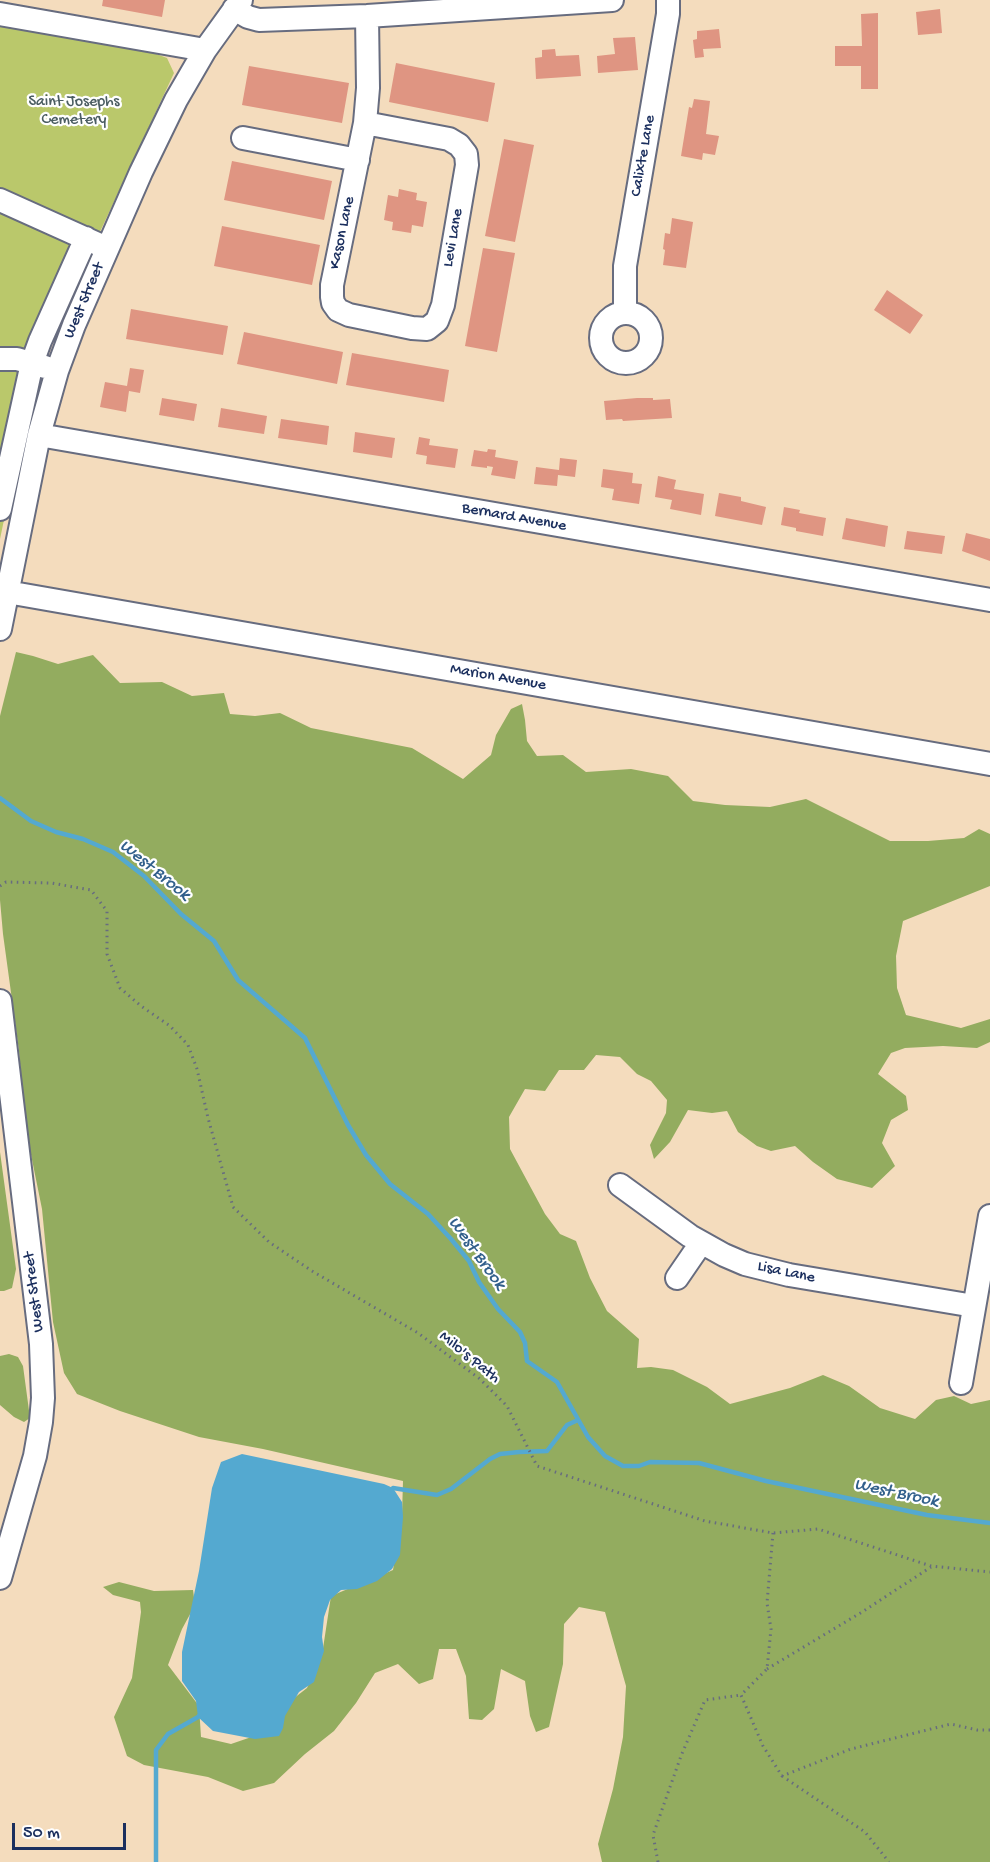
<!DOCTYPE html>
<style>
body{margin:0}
#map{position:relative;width:990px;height:1862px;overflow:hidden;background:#f4dcbd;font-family:"Gochi Hand",sans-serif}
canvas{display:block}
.scale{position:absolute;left:12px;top:1823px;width:114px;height:27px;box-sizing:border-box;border:3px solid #1b2f5e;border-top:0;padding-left:8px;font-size:18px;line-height:21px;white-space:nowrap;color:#1b2f5e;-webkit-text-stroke:4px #fff;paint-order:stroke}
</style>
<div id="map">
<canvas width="990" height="1862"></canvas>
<div class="scale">50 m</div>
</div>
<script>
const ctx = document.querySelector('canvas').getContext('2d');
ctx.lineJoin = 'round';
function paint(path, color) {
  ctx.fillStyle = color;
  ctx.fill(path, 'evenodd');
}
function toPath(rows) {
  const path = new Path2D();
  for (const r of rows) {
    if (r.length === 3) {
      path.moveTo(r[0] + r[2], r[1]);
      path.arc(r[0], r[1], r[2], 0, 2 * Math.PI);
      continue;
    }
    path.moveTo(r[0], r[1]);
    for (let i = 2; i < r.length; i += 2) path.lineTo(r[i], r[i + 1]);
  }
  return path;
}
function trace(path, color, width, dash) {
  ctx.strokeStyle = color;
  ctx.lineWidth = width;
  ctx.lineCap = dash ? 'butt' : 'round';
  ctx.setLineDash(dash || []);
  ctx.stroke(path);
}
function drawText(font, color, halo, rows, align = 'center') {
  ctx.font = font + ' "Gochi Hand",sans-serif';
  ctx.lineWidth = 4.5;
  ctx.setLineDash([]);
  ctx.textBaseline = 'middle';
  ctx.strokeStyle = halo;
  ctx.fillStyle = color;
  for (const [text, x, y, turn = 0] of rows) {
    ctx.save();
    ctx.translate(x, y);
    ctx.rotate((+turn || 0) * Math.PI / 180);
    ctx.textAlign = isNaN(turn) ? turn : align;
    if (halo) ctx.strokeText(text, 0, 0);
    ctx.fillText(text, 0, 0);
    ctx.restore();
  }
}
const green = toPath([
 [0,25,151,52,167,58,174,73,43,354,26,415,0,539]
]);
const forest = toPath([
 [16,652,33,656,58,664,93,655,120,683,162,682,192,696,224,693,230,714,255,716,280,713,311,728,412,748,463,779,491,755,496,735,511,709,522,704,525,720,527,741,537,756,563,755,586,772,631,769,668,776,693,801,725,805,770,807,806,799,890,841,928,841,964,838,979,829,990,834,990,886,903,921,896,956,897,988,906,1015,961,1028,990,1019,990,1042,977,1048,943,1046,905,1048,891,1053,878,1074,906,1096,908,1110,891,1120,882,1143,895,1166,872,1188,837,1179,813,1162,795,1146,771,1151,757,1146,738,1132,727,1111,712,1113,688,1110,670,1142,654,1159,650,1145,666,1113,667,1100,651,1081,637,1074,620,1057,596,1055,584,1070,559,1070,545,1091,525,1089,509,1117,510,1149,545,1214,560,1234,576,1241,590,1278,607,1311,639,1339,637,1368,651,1367,673,1370,707,1387,730,1404,790,1388,823,1375,849,1386,880,1408,915,1419,936,1400,954,1396,971,1404,990,1400,990,1862,602,1862,598,1844,613,1789,623,1737,626,1686,605,1612,579,1607,564,1624,563,1664,549,1727,536,1732,530,1716,525,1681,501,1669,494,1709,482,1720,469,1719,466,1676,456,1649,439,1649,433,1679,419,1684,398,1664,375,1673,356,1703,334,1731,305,1754,274,1783,243,1791,208,1777,144,1765,127,1756,114,1717,132,1678,141,1612,140,1602,113,1595,103,1587,119,1582,154,1591,193,1590,195,1605,182,1629,168,1665,199,1706,201,1737,231,1744,269,1731,284,1706,307,1688,322,1655,331,1596,393,1570,402,1515,403,1481,263,1449,199,1437,120,1411,77,1394,64,1373,53,1322,42,1209,25,1125,19,1051,3,934,0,900,0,716],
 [0,1152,16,1269,12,1288,4,1291,0,1291],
 [9,1354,18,1357,23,1366,30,1418,24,1422,14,1417,0,1405,0,1356]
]);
const water = toPath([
 [242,1454,384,1484,393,1488,402,1502,403,1517,400,1555,392,1569,377,1581,357,1589,341,1590,330,1600,324,1617,322,1637,324,1651,314,1682,299,1692,285,1716,283,1728,279,1736,255,1739,213,1731,198,1717,196,1701,182,1681,182,1652,199,1571,212,1488,221,1462]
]);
const stream = toPath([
 [0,798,31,821,56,832,83,839,113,852,144,876,181,914,214,941,238,980,305,1038,348,1125,366,1155,390,1184,428,1214,451,1239,469,1261,479,1282,498,1309,520,1332,525,1343,527,1361,557,1382,588,1437,605,1456,623,1466,639,1466,650,1462,699,1463,766,1481,927,1515,990,1523],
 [389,1492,393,1488,437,1495,451,1489,490,1459,500,1454,519,1452,547,1451,567,1425,578,1420],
 [156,1862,156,1750,168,1734,198,1717,201,1713]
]);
const building = toPath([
 [103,0,165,0,162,17,102,6],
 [940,9,942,33,918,35,916,12],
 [878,13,878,89,861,89,861,66,835,66,835,46,862,46,861,14],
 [719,29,721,48,703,49,704,57,695,58,693,40,697,39,697,31],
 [635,37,638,70,598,73,597,56,615,54,613,38],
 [555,49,556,56,579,55,581,76,536,79,535,58,542,57,542,50],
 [396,63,495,83,488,122,389,102],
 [249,66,349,83,342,123,242,105],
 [694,99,710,101,706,134,719,136,715,155,703,153,702,160,681,156,689,107,692,108],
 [504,139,534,145,515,242,485,236],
 [232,161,332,181,324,220,224,200],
 [399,189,417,193,416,200,427,202,423,227,412,225,411,233,392,230,393,222,384,220,388,195,398,197],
 [672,218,693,222,686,268,663,265,665,250,663,249,665,233,670,234],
 [222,226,320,245,312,285,214,266],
 [483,248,515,253,497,352,465,346],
 [887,290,923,315,910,334,874,310],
 [131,309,228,326,223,355,126,339],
 [244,332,343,352,337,384,237,364],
 [352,353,449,370,444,402,346,385],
 [130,368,144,370,140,393,129,391,126,412,100,407,105,382,127,386],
 [162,398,197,404,194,421,159,415],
 [637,398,653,398,653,400,670,399,672,418,623,421,622,419,606,420,604,401],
 [221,408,267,416,264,434,218,427],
 [281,419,329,426,327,445,278,438],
 [355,432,395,438,392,458,353,452],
 [419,437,430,439,429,445,458,449,455,468,426,464,427,456,416,454],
 [488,449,496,450,495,457,518,461,515,479,491,475,493,467,487,466,487,468,471,466,474,450,487,452],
 [560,458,577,460,575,477,558,475,557,486,534,484,536,467,559,470],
 [603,469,633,473,632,483,642,484,639,504,612,500,614,489,601,487],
 [658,476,676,480,674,489,704,494,701,515,670,509,672,500,655,497],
 [719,493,741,497,741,501,766,507,762,525,715,516],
 [784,507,800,510,799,513,826,518,823,536,796,531,796,528,781,525],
 [846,518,888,526,885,547,842,539],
 [907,531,945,536,942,554,904,549],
 [966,533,990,539,990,561,962,551]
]);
const path = toPath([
 [0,886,6,882,51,883,91,890,107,911,107,954,120,988,141,1006,170,1026,188,1045,197,1069,208,1118,233,1207,269,1242,312,1271,418,1333,480,1379,507,1406,537,1466,705,1521,773,1533,818,1529,931,1566,990,1572],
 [773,1533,767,1603,771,1629,767,1669,741,1695,763,1746,782,1776,851,1749,951,1724,977,1730,990,1730],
 [767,1669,862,1612,931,1567],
 [782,1776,865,1832,889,1862],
 [658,1862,653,1835,681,1756,705,1700,741,1695]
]);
const minor = toPath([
 [234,9,248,17,259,20,367,16,612,0],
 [0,14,205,50],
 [365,123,449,139,459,145,466,154,467,165,443,305,437,321,427,329,412,328,349,315,338,310,333,303,332,297,332,285,365,123,368,88,367,16],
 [243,138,358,160],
 [0,200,100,245],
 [626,338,25],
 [625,313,625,266,668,14,668,0],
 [0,359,17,359,45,367],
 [39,435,990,600],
 [0,509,32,363,40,341,86,238],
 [0,589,7,592,990,764],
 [0,629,39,435,57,371,74,325,141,172,176,100,205,50,241,0],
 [0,1001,41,1344,43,1398,41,1422,35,1456,0,1578],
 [620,1185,690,1236,724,1255,745,1264,789,1275,974,1306],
 [677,1278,701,1243],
 [961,1383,990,1216]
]);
const parkNames = [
 ["Saint Josephs",74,103],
 ["Cemetery",74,121]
];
const streetNames = [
 ["Calixte Lane",644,156,-80],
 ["Kason Lane",343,233,-78],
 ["Levi Lane",454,238,-80],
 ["West Street",85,301,-67],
 ["Bernard Avenue",514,518,10],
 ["Marion Avenue",498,678,10],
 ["Lisa Lane",786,1273,12],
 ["West Street",35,1292,-97],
 ["Milo's Path",469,1358,39]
];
const waterNames = [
 ["West Brook",154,871,39],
 ["West Brook",476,1254,54],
 ["West Brook",896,1494,12]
];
paint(green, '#bac86b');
paint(forest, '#93ac5f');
paint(water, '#54a9d0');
trace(stream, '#54a9d0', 4.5);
paint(building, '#df9582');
trace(minor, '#676c7f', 26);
trace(path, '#676c7f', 3, [1.5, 4.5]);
trace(minor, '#fff', 22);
drawText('16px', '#4b5d62', '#fff', parkNames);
drawText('16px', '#1b2f5e', '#fff', streetNames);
drawText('italic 18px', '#32608c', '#fff', waterNames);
</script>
